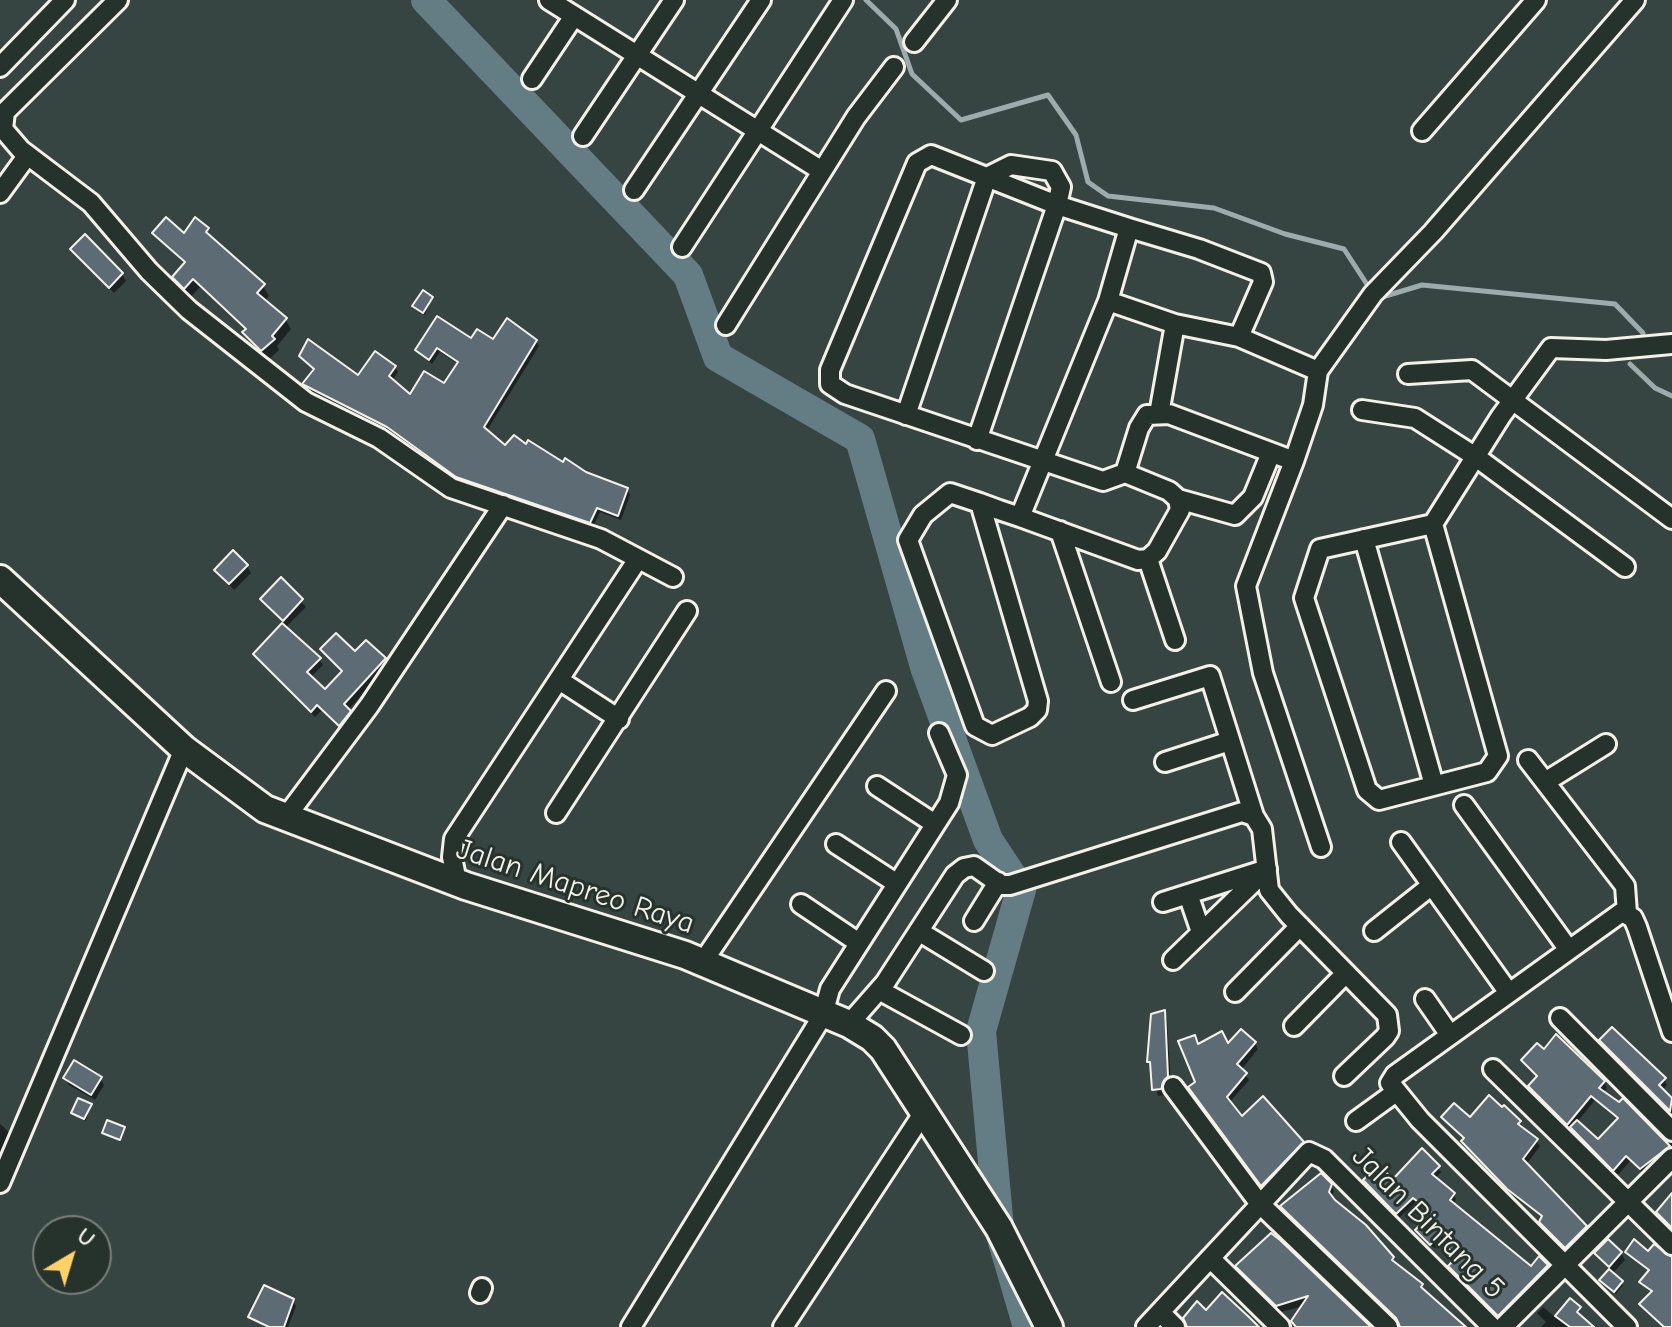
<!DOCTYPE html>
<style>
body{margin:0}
#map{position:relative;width:1672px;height:1327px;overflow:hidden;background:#364442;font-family:"Comic Neue",sans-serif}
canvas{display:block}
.north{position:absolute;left:32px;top:1215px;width:80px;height:80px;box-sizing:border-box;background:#26332d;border:2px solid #787f78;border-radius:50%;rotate:38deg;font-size:22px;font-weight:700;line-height:32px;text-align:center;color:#f4f1e8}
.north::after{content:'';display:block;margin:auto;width:28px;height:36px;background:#ffd166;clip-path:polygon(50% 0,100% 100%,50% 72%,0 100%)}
</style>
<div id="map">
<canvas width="1672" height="1327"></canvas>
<div class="north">U</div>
</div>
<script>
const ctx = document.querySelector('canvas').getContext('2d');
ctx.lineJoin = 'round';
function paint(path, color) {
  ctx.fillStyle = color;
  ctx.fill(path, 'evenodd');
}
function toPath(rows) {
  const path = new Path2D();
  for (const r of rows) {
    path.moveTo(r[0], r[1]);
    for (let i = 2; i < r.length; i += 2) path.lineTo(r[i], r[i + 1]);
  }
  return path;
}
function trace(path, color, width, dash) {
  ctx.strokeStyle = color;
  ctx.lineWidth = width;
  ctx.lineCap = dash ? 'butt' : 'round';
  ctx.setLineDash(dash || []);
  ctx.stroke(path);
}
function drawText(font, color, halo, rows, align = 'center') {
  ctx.font = font + ' "Comic Neue",sans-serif';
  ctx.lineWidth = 6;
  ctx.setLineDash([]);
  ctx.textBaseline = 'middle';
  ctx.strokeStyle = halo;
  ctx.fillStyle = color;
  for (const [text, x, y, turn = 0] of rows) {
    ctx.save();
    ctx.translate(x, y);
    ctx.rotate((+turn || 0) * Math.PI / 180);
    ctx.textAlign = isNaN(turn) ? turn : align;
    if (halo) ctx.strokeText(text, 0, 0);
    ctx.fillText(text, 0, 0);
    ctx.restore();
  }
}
const shadow = toPath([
 [207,230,213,241,263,286,269,296,264,302,285,319,291,329,277,346,279,350,268,360,251,342,246,331,200,287,191,297,181,287,175,277,185,265,155,233,184,235],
 [72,250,122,274,126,281,114,293],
 [431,299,425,315,415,306],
 [472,341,536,341,539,346,486,432,505,448,564,464,627,490,630,495,621,520,600,512,593,527,461,482,392,432,307,389,304,384,316,371,301,356,359,378,395,367,398,372,392,381,410,397,444,385,458,364,440,352,432,364,417,350],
 [247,566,251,573,234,590,217,571],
 [281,580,306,607,285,628,319,659,323,665,310,678,325,692,343,672,322,649,384,659,388,666,348,710,353,718,343,731,322,710,315,717,256,655,285,624,262,599],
 [1164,1013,1167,1019,1171,1084,1165,1095,1158,1096,1149,1062],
 [1601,1041,1664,1079,1667,1085,1662,1091,1672,1100,1672,1114],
 [1255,1043,1258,1049,1241,1070,1249,1080,1229,1103,1242,1119,1302,1143,1306,1149,1266,1190,1194,1094,1199,1045],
 [1523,1060,1604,1082,1607,1088,1603,1093,1663,1142,1672,1142,1672,1152,1645,1174,1630,1161,1618,1175,1534,1093,1530,1087,1538,1077],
 [1595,1100,1619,1120,1598,1142,1577,1122],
 [65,1078,100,1078,104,1085,95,1100,69,1085],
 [90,1106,86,1121,73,1113],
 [1444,1118,1519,1122,1540,1146,1526,1165,1588,1233,1569,1252,1545,1229,1543,1218,1512,1195],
 [0,1124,12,1135,0,1156],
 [1422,1151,1441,1172,1435,1179,1453,1194,1456,1199,1453,1205,1532,1269,1546,1266,1549,1271,1501,1319,1454,1271,1458,1258,1441,1241,1434,1248,1420,1235,1433,1215,1416,1202,1400,1217,1368,1185,1393,1182],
 [1330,1185,1334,1191,1331,1199,1463,1327,1401,1327,1283,1207],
 [1271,1236,1364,1327,1297,1327,1304,1306,1281,1312,1237,1266],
 [1628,1252,1672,1257,1672,1327,1663,1327,1645,1311,1642,1305,1652,1294,1642,1282,1650,1272],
 [1596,1253,1621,1253,1625,1260,1612,1274,1623,1285,1616,1294,1602,1280,1611,1270],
 [1570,1300,1580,1308,1579,1316,1591,1327,1541,1327,1546,1322,1537,1313,1543,1307,1556,1318],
 [293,1301,296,1306,288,1327,267,1327,250,1317]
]);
const stream = toPath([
 [866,0,896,29,912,74,961,120,1048,95,1076,135,1088,182,1108,196,1214,208,1285,234,1344,249,1370,289],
 [1379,298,1422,285,1615,304,1643,333],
 [1630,364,1655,388,1672,396]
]);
const river = toPath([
 [426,0,688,275,718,357,860,439,925,667,988,840,1021,890,981,1031,999,1228,1028,1327]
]);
const building = toPath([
 [166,217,184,233,195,217,209,228,206,232,265,284,257,293,287,318,272,336,275,339,261,351,242,332,246,329,193,279,184,289,172,277,185,262,152,233,166,217],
 [85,234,123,273,109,288,70,249,85,234],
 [423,290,433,297,423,313,412,306,423,290],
 [437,316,471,338,477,329,493,339,507,318,537,340,484,427,505,445,514,435,526,444,528,440,563,462,565,458,586,472,628,488,618,516,597,508,590,523,456,477,387,427,302,384,314,369,299,356,308,339,358,375,375,351,396,366,389,376,410,394,424,371,444,383,458,362,437,348,429,360,415,350,437,316],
 [233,550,248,565,229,584,214,570,233,550],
 [281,577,303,599,283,621,260,599,281,577],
 [282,623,321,658,307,672,325,689,342,671,320,649,336,633,355,651,366,640,386,658,344,704,351,711,339,726,317,705,311,712,253,654,282,623],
 [1165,1010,1168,1076,1161,1089,1152,1090,1150,1062,1147,1062,1151,1014,1165,1010],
 [1612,1027,1666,1078,1659,1085,1672,1098,1670,1111,1599,1040,1612,1027],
 [1241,1029,1256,1042,1237,1064,1247,1073,1227,1097,1242,1116,1263,1096,1304,1142,1261,1186,1188,1087,1195,1082,1178,1041,1195,1035,1198,1044,1222,1031,1228,1043,1241,1029],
 [1556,1034,1605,1081,1599,1088,1619,1102,1623,1098,1670,1146,1640,1169,1626,1156,1613,1171,1570,1127,1577,1120,1598,1139,1618,1118,1612,1113,1591,1096,1567,1125,1528,1086,1537,1076,1521,1060,1537,1043,1544,1049,1556,1034],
 [74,1060,102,1077,91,1095,63,1078,74,1060],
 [1489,1095,1502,1107,1504,1105,1521,1121,1518,1124,1538,1139,1523,1159,1587,1226,1565,1248,1539,1222,1542,1216,1507,1189,1461,1141,1464,1138,1441,1117,1454,1103,1470,1117,1489,1095],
 [78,1098,92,1104,84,1119,71,1113,78,1098],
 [107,1120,125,1127,120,1140,102,1133,107,1120],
 [1422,1148,1440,1166,1432,1174,1455,1193,1450,1200,1531,1266,1539,1256,1548,1265,1498,1316,1448,1266,1457,1257,1437,1238,1430,1245,1415,1230,1432,1213,1413,1198,1396,1214,1363,1180,1378,1165,1393,1179,1422,1148],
 [1321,1173,1332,1184,1329,1192,1335,1200,1366,1225,1394,1257,1392,1260,1423,1284,1421,1287,1466,1327,1400,1327,1396,1318,1285,1211,1280,1206,1321,1173],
 [1672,1193,1672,1228,1656,1212,1672,1193],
 [1271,1233,1280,1240,1371,1327,1296,1327,1291,1321,1308,1296,1276,1306,1235,1266,1271,1233],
 [1608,1239,1622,1252,1609,1267,1594,1253,1608,1239],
 [1634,1239,1648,1251,1654,1244,1672,1257,1672,1327,1664,1327,1639,1304,1652,1291,1639,1282,1649,1270,1625,1252,1634,1239],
 [1609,1269,1623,1281,1614,1292,1599,1280,1609,1269],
 [264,1285,294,1299,284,1327,269,1327,248,1317,264,1285],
 [1222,1292,1249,1317,1259,1327,1187,1327,1183,1318,1197,1301,1206,1310,1222,1292],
 [1570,1298,1581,1307,1577,1312,1594,1327,1570,1327,1555,1316,1570,1298]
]);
const street = toPath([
 [118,0,5,112,3,129,21,150,91,203,149,271,189,310,306,402,379,438,451,488,601,539,673,577],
 [549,0,822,171],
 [914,42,947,0],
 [0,67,65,0],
 [532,79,574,16],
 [1422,131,1536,0],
 [583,136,674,0],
 [634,190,761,0],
 [0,193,27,156],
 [1129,228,1199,249,1261,273,1263,282,1239,337],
 [682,247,843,0],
 [1175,324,1239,337,1318,371],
 [726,325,856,117,894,67],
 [1408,374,1472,370,1672,519],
 [1362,410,1415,418,1476,457,1625,567],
 [1159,414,1175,324,1108,301,1129,228,1057,205,931,155,917,163,830,370,830,384,845,394,1103,481,1125,473,1139,428,1147,415,1169,414,1294,461,1313,405,1318,371,1373,294,1433,232,1635,0],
 [906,415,987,177,1011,165,1052,171,1061,187,1057,205,977,440],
 [1294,461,1246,586,1263,673,1321,847],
 [1125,473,1169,491,1178,499,1235,515,1253,497,1271,453],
 [980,503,1038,701,1037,710,1030,717,992,735,975,726,908,540,923,515,950,493,980,503,999,510,1020,517,1108,301],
 [1020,517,1138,560,1148,559,1157,551,1180,510,1178,499],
 [1433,524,1498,756,1487,772,1379,800,1367,790,1304,598,1320,549,1433,524,1501,416,1551,348,1606,350,1672,344],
 [1060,531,1111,682],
 [1364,539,1434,785],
 [1148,559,1175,640],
 [559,680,619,719],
 [1133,700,1210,676,1254,816],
 [1528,760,1625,886,1627,913],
 [1165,762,1230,741],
 [1545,782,1606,744],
 [877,786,935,824],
 [1464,805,1569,950],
 [556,813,687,611],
 [286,817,369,706,503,505],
 [1401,842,1509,993],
 [836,844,896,883],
 [457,882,452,857,454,839,638,559],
 [1188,894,1201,932],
 [1163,902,1267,869,1173,960],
 [801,904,859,943],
 [974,921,998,882],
 [1374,931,1432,885],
 [920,932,984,971],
 [702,963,886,691],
 [879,990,961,1035],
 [1235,992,1300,926],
 [1425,999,1450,1035],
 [1560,1018,1672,1131],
 [849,1024,885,983,955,875,964,868,974,866,1001,885,1010,885,1242,812,1254,816,1262,829,1269,890,1289,915,1387,1015,1389,1031,1385,1037,1344,1076],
 [1294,1026,1346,973],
 [1493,1069,1672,1245],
 [1173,1087,1259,1203,1388,1327],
 [1356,1121,1396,1092],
 [0,1183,184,749],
 [1210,1258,1280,1327],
 [480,1293,482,1288],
 [1160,1312,1175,1327],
 [631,1327,823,1015,830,989,949,803,957,775,939,733],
 [783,1327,924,1112],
 [1146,1327,1309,1152,1324,1159,1492,1327],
 [1503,1327,1672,1158],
 [1627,1327,1420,1120,1390,1083,1395,1075,1622,912,1633,918,1637,927,1672,1032]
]);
const secondary = toPath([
 [0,579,184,749,265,809,466,886,685,955,849,1024,872,1038,883,1049,999,1228,1049,1327]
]);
const streetNames = [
 ["Jalan Mapreo Raya",575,887,18],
 ["Jalan Bintang 5",1428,1223,45]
];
paint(shadow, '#0007');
trace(stream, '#9eabac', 5);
trace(river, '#647c84', 30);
paint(building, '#5d6b74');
trace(building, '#f4f1e8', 2);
trace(street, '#f4f1e8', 24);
trace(secondary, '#f4f1e8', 32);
trace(street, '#26332d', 18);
trace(secondary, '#26332d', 26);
drawText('30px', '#f4f1e8', '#26332d', streetNames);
</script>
